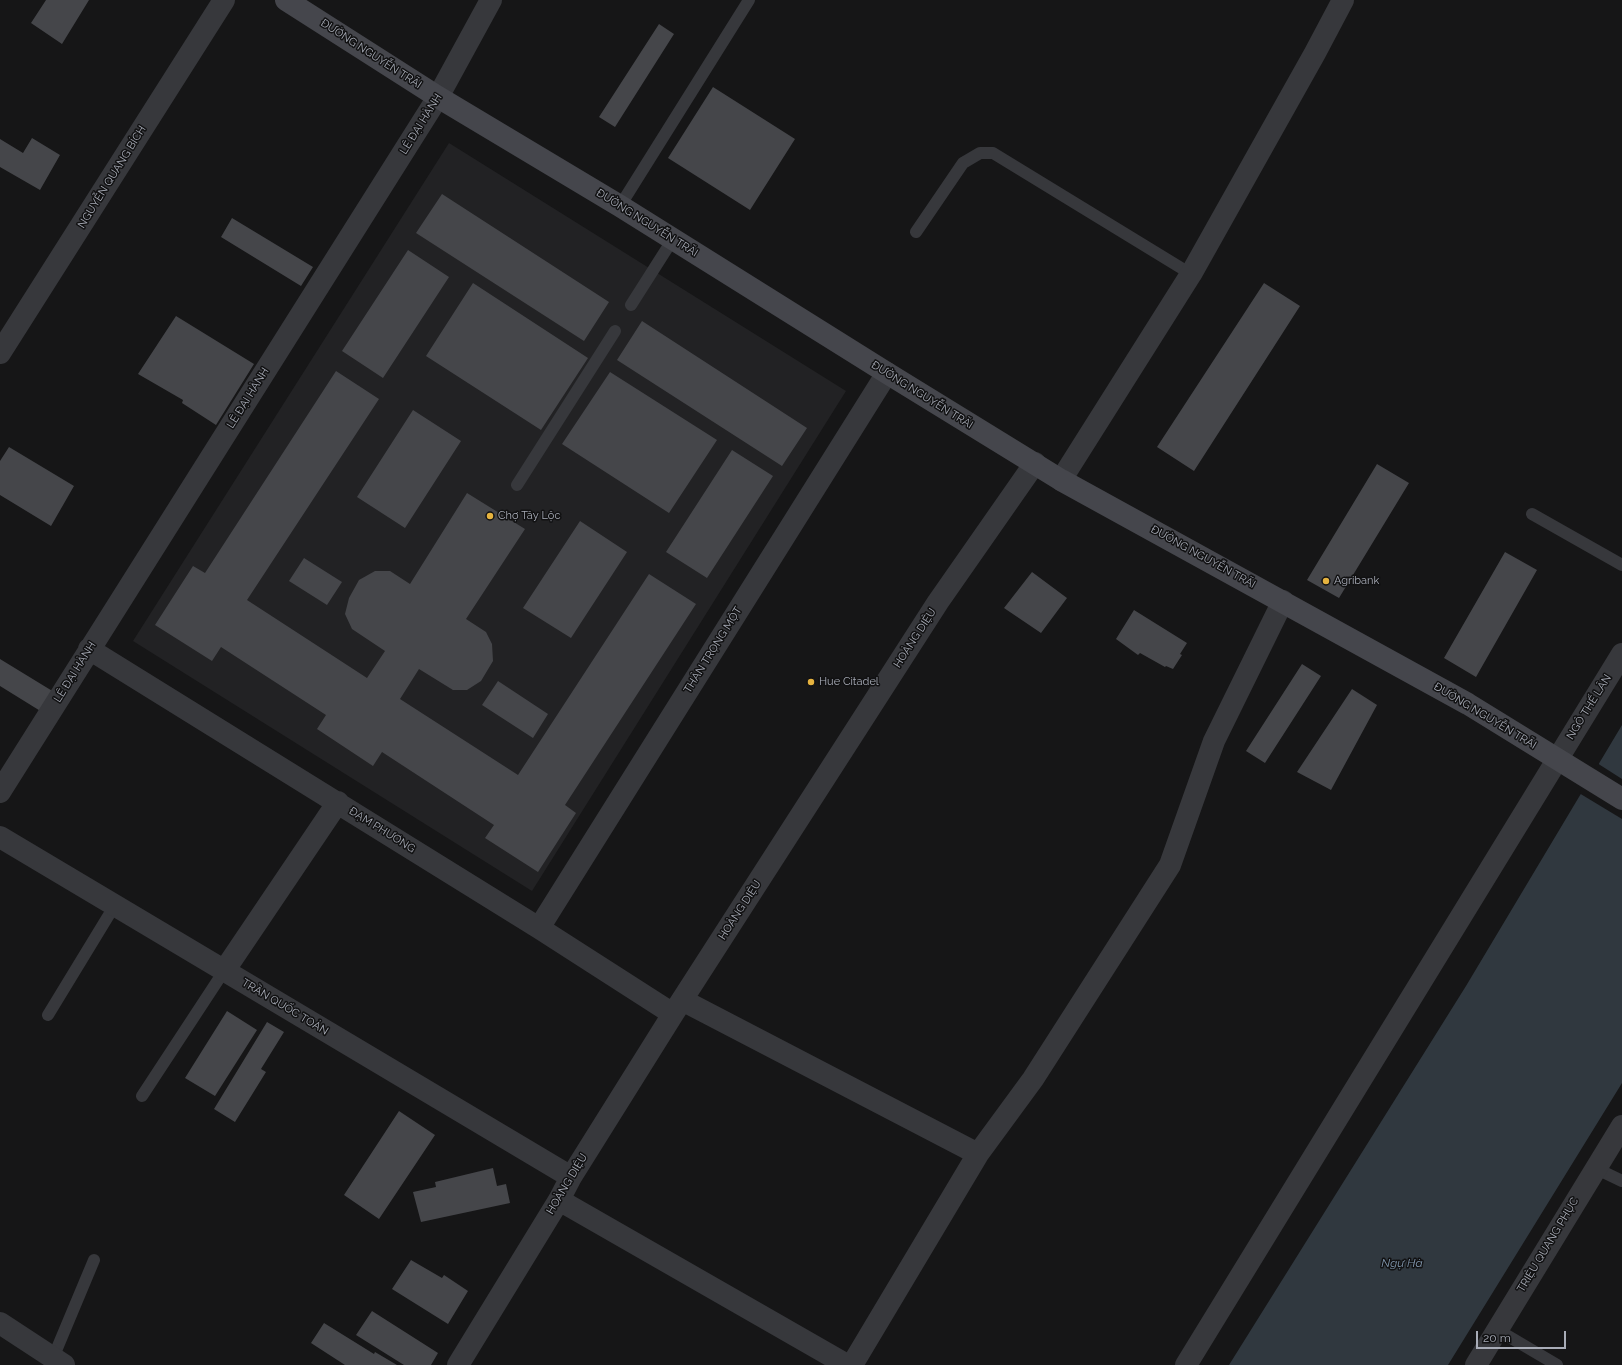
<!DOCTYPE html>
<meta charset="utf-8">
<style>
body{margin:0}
#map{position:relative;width:1622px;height:1365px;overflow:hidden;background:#161617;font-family:Raleway,sans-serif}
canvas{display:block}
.scale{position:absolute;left:1476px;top:1331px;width:90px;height:18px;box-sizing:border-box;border:2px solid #a8acb7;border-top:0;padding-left:5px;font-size:12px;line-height:14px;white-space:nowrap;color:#a8acb7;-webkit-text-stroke:3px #111112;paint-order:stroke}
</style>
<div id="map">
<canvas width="1622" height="1365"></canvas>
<div class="scale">20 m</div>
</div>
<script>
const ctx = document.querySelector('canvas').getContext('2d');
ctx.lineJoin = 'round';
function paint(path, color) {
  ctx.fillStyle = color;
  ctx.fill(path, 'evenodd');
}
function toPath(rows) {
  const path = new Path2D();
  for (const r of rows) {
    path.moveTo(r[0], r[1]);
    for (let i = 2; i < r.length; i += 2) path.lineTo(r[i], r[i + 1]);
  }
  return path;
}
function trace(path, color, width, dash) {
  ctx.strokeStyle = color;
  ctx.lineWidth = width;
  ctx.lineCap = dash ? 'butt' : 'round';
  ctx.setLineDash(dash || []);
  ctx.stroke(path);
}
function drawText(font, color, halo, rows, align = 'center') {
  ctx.font = font + ' Raleway,sans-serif';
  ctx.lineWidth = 3;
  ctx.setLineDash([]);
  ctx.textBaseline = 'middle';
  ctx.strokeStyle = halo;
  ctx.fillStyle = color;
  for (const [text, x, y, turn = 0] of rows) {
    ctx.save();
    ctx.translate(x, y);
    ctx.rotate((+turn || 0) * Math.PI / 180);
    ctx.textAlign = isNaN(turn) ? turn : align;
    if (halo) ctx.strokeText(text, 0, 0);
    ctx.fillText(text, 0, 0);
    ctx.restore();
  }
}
const built = toPath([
 [449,143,846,391,532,891,133,641]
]);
const water = toPath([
 [1622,725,1622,1083,1448,1365,1229,1365,1466,986]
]);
const pier = toPath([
 [1597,763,1622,779,1622,819,1579,793]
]);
const building = toPath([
 [46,0,89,0,62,44,31,23],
 [659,24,674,34,615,127,599,117],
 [713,87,795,139,750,210,668,158],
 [32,138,60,155,40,190,0,167,0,139,23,153],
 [442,194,609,302,584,341,416,233],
 [232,218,313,267,301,286,221,237],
 [408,250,449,277,383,378,342,351],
 [473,283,588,358,541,430,426,356],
 [1264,283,1300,306,1194,471,1157,447],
 [176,316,254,364,216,425,182,403,183,400,138,374],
 [642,321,807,428,782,466,617,360],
 [336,371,379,399,247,600,367,678,385,651,352,629,345,614,349,598,359,580,375,571,390,571,410,584,467,493,525,529,466,619,486,632,492,644,493,661,481,681,467,690,453,690,419,669,400,699,518,775,649,574,696,604,565,805,576,813,538,872,485,838,494,825,382,752,373,766,317,729,326,715,221,647,212,661,155,625,193,566,205,573],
 [610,372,717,440,669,513,562,444],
 [413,410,461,441,405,528,357,497],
 [9,447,74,486,51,526,0,495,0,461],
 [732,450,773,476,707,578,666,552],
 [1377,464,1409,483,1339,598,1307,580],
 [580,521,627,552,571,638,523,608],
 [1505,552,1537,570,1476,677,1444,658],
 [304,558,342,582,327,605,289,581],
 [1032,572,1067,598,1041,633,1004,608],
 [1134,610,1187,643,1180,654,1182,655,1173,669,1166,666,1165,667,1140,653,1138,655,1116,639],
 [0,659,54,692,42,712,0,686],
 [1302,664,1321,676,1265,763,1246,751],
 [498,681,548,714,533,738,482,705],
 [1352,689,1377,705,1331,790,1297,772],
 [227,1011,257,1030,215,1096,185,1078],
 [267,1022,284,1032,261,1069,266,1072,235,1122,214,1109],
 [399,1111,435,1135,379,1219,344,1195],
 [493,1168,497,1186,506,1184,510,1203,421,1222,413,1192,436,1187,435,1182],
 [411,1260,442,1278,444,1275,468,1291,448,1324,392,1289],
 [372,1311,438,1353,431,1365,404,1365,356,1335],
 [324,1323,374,1354,375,1352,397,1365,345,1365,311,1343]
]);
const lane = toPath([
 [620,206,749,0],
 [916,232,963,163,980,153,993,153,1191,274],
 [631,305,673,239],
 [517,485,615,331],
 [1532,514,1622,565],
 [48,1015,115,905],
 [142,1096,224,971],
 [1595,1168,1622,1181],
 [1496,1329,1557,1365],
 [53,1358,94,1260]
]);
const street = toPath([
 [0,353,224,0],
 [1061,480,1191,274,1315,53,1343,0],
 [89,649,539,928,673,1014],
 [0,792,438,97,491,0],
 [0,837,571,1177],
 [539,928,887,373],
 [224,971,338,802],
 [682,1000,978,1154],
 [559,1200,847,1365],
 [0,1323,64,1365],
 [458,1365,559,1200,571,1177,673,1014,938,602,1035,463],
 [852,1365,978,1154,1033,1079,1170,865,1214,741,1283,601],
 [1186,1365,1622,654],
 [1476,1365,1622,1126]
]);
const secondary = toPath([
 [286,0,438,97,620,206,887,373,1061,480,1468,704,1622,799]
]);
const markers = [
 [490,516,4,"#e6b33f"],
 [1326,581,4,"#e6b33f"],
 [811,682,4,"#e6b33f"]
];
const streetNames = [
 ["ĐƯỜNG NGUYỄN TRÃI",371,54,33],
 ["LÊ ĐẠI HÀNH",421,124,-58],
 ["NGUYỄN QUANG BÍCH",112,177,-58],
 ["ĐƯỜNG NGUYỄN TRÃI",647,223,32],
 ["ĐƯỜNG NGUYỄN TRÃI",922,395,32],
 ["LÊ ĐẠI HÀNH",248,398,-58],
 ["ĐƯỜNG NGUYỄN TRÃI",1203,557,29],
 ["HOÀNG DIỆU",915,638,-57],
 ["THÂN TRỌNG MỘT",713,650,-58],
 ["LÊ ĐẠI HÀNH",75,672,-58],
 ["NGÔ THẾ LÂN",1589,707,-58],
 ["ĐƯỜNG NGUYỄN TRÃI",1485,716,31],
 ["ĐẠM PHƯƠNG",382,830,32],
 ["HOÀNG DIỆU",740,910,-57],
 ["TRẦN QUỐC TOẢN",285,1007,31],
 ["HOÀNG DIỆU",567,1184,-59],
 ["TRIỆU QUANG PHỤC",1548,1245,-59]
];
const poiNames = [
 ["Chợ Tây Lộc",498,516],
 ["Agribank",1334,581],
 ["Hue Citadel",819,682]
];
const waterNames = [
 ["Ngự Hà",1402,1263]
];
paint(built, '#222224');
paint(water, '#30383f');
paint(pier, '#161617');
paint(building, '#45464a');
trace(lane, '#37383c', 12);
trace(street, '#37383c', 22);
trace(secondary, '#45464c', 22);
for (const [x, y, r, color] of markers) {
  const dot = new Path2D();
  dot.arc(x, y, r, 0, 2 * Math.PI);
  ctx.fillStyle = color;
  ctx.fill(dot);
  trace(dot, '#111112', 1.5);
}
drawText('11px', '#a8acb7', '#111112', streetNames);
drawText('11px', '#a8acb7', '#111112', poiNames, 'left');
drawText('italic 12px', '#8298af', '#111112', waterNames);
</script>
